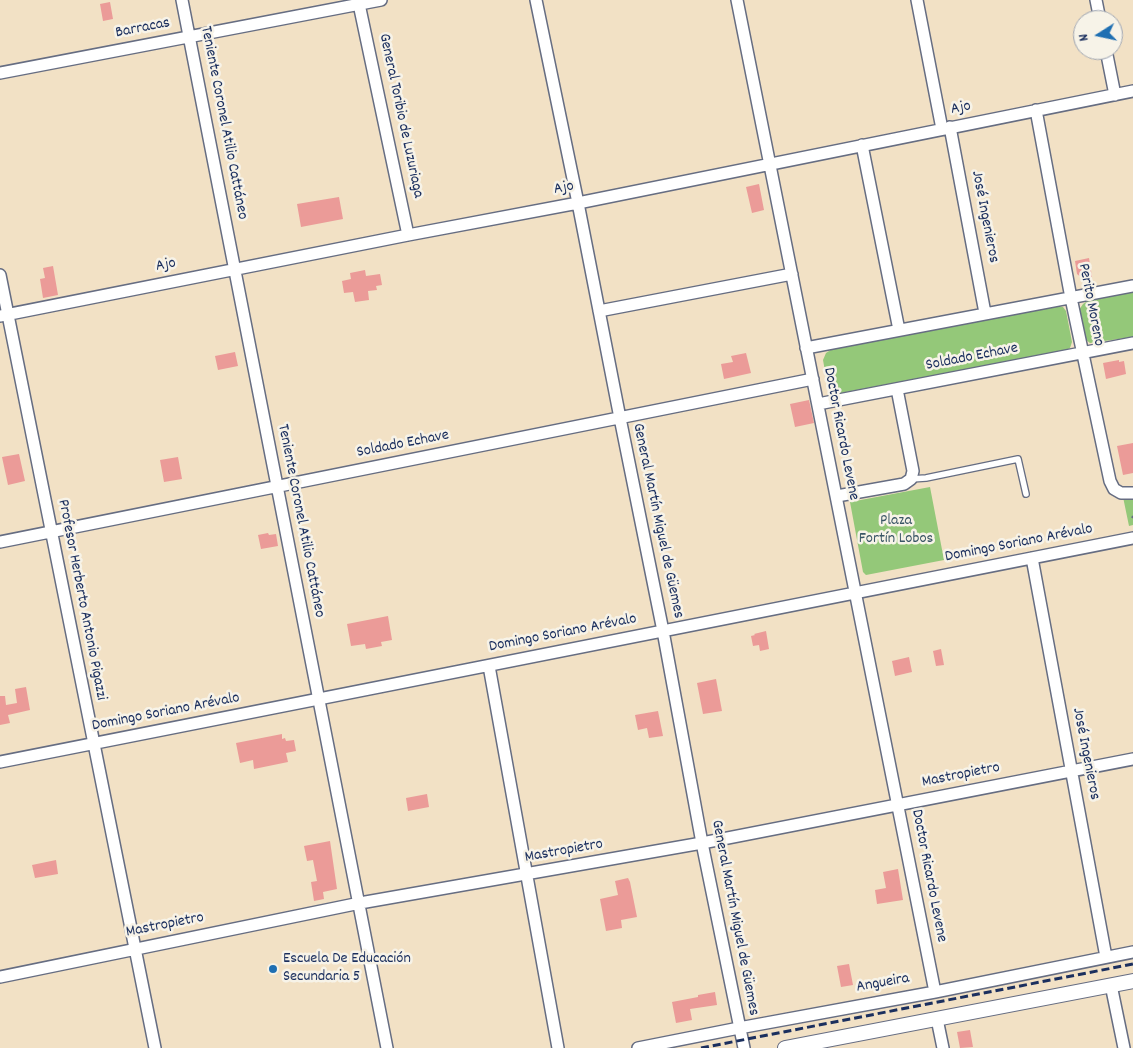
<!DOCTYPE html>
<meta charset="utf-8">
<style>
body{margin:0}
#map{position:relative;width:1133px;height:1048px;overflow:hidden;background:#f2e1c5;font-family:Dekko,sans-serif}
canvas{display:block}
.north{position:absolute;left:1073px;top:10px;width:50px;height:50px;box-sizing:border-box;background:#f7f3e8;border:1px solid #9fa5b1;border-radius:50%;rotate:260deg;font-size:14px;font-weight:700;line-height:20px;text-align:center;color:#1b2f5e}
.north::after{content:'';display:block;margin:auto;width:18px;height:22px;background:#1f6fb2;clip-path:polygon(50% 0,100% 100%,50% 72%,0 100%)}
</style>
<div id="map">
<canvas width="1133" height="1048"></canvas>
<div class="north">N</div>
</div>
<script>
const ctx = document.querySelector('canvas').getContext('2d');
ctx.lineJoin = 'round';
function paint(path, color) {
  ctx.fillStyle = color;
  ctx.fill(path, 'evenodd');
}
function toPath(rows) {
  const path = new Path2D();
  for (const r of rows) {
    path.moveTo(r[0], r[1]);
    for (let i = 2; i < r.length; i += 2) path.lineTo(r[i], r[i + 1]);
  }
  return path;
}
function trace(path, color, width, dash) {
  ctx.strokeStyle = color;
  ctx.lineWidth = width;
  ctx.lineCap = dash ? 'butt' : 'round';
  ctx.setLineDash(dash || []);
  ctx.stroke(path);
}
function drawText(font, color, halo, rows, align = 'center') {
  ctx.font = font + ' Dekko,sans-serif';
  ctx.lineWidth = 5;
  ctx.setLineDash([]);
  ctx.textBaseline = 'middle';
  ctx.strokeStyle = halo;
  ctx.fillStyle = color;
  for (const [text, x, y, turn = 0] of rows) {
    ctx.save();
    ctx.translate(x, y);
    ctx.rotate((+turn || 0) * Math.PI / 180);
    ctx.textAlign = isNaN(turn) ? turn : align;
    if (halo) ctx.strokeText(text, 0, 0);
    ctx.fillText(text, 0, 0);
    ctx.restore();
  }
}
const green = toPath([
 [1133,291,1133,337,1090,343,1085,339,1079,310,1083,304,1089,300],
 [1057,306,1063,307,1066,311,1072,342,1070,348,1065,351,841,393,833,393,828,388,823,360,826,353,832,349],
 [930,487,944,560,866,575,863,572,850,502],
 [1133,495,1133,525,1129,526,1123,497]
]);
const building = toPath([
 [110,2,113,19,103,21,100,4],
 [759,184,764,210,752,213,746,187],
 [339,197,343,219,301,227,297,204],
 [1089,258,1092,277,1083,279,1077,274,1075,261],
 [53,266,58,295,43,298,40,279,45,278,43,268],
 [365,270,366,276,380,274,382,285,376,286,377,290,368,291,369,300,355,302,353,292,344,293,342,281,351,279,350,273],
 [235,352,238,366,218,370,215,356],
 [746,353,751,373,724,379,721,364,733,362,731,356],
 [1119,360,1119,362,1124,361,1126,374,1106,379,1103,363],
 [809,400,814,423,795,427,790,404],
 [1133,443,1133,473,1123,475,1117,446],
 [19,454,25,481,8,485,2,457],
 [178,457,182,479,164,482,160,460],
 [268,533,269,535,276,534,278,546,261,549,258,535],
 [388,616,392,640,381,642,382,646,366,649,365,644,351,646,347,624],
 [766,631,769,649,760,651,759,645,753,646,751,636,755,635,754,634],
 [941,649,944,665,936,666,933,651],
 [909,657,912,672,895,676,892,661],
 [716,679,722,711,703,714,697,683],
 [26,687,30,710,8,715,10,723,0,725,0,696,5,696,6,705,17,703,15,689],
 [658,711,663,736,649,738,647,728,638,730,635,715],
 [282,734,282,739,285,738,286,741,294,740,296,751,286,753,288,762,254,769,253,760,240,763,236,743],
 [427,794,429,807,408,811,406,798],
 [330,841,337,889,323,892,324,899,314,901,311,882,317,881,313,860,307,861,304,846],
 [56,860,58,874,35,878,32,865],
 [898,869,903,900,877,904,875,890,886,888,883,872],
 [628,878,630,882,637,917,621,920,622,928,606,931,600,899,618,895,615,881],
 [849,964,853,985,841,987,837,966],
 [715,992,717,1005,690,1009,692,1020,676,1023,672,1002,698,997,698,995],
 [970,1030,973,1047,960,1048,957,1032]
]);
const path = toPath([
 [1132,518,1133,516]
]);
const service = toPath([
 [911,479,926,478,1018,459,1026,494]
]);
const minor = toPath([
 [182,0,387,1048],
 [536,0,578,203,620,418,663,631,702,843,744,1048],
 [737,0,935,992],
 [917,0,942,129],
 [1096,0,1100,20],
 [359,4,408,235],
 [1106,50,1115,95],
 [0,73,381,0],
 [1036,110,1071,298,1110,481,1114,489,1121,493,1133,493],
 [950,127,985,313],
 [862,145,899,330],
 [0,275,155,1048],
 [599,311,792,274],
 [0,316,408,235,578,203,1133,91],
 [806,348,1133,286],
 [818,404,1133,343],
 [837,496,904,484,911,479,913,471,897,389],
 [0,542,813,379],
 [1032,558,1106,957],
 [489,666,558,1048],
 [0,762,1133,538],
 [0,977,360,903,702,843,1133,759],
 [1111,985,1124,1048],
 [937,1019,943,1048],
 [638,1048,739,1028,935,992,1133,952]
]);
const tertiary = toPath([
 [785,1048,1133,981]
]);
const rail = toPath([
 [701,1048,1133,964]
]);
const markers = [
 [273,969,5,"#1f6fb2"]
];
const streetNames = [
 ["Barracas",143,29,-11],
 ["Ajo",961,109,-11],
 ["General Toribio de Luzuriaga",400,116,78],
 ["Teniente Coronel Atilio Cattáneo",223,123,79],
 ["Ajo",564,189,-11],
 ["José Ingenieros",984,217,79],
 ["Ajo",166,266,-11],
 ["Perito Moreno",1090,305,79],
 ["Soldado Echave",972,358,-11],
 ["Doctor Ricardo Levene",840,434,79],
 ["Soldado Echave",403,445,-11],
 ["Teniente Coronel Atilio Cattáneo",300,521,79],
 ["General Martín Miguel de Güemes",657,521,78],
 ["Domingo Soriano Arévalo",1019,544,-11],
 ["Profesor Herberto Antonio Pigazzi",81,600,79],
 ["Domingo Soriano Arévalo",563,634,-11],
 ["Domingo Soriano Arévalo",166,713,-11],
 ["José Ingenieros",1085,754,79],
 ["Mastropietro",961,776,-11],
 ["Mastropietro",564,852,-10],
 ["Doctor Ricardo Levene",928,876,79],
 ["General Martín Miguel de Güemes",734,918,79],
 ["Mastropietro",165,926,-11],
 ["Angueira",883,984,-10]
];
const parkNames = [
 ["Plaza",896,522],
 ["Fortín Lobos",896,540]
];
const poiNames = [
 ["Escuela De Educación",283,960],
 ["Secundaria 5",283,978]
];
paint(green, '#94c879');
paint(building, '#eb9b98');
trace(service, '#666d82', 8);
trace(minor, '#666d82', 14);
trace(tertiary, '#666d82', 16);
trace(path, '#666d82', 2, [4, 4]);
trace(service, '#fff', 5.5);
trace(minor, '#fff', 11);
trace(tertiary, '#fff', 14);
trace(rail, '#1b2f5e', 3, [8, 4]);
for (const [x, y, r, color] of markers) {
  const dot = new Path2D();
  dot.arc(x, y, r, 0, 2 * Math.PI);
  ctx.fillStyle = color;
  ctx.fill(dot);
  trace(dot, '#f7f3e8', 2);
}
drawText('16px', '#1b2f5e', '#f7f3e8', streetNames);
drawText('16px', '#395565', '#f7f3e8', parkNames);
drawText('16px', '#1b2f5e', '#f7f3e8', poiNames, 'left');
</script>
